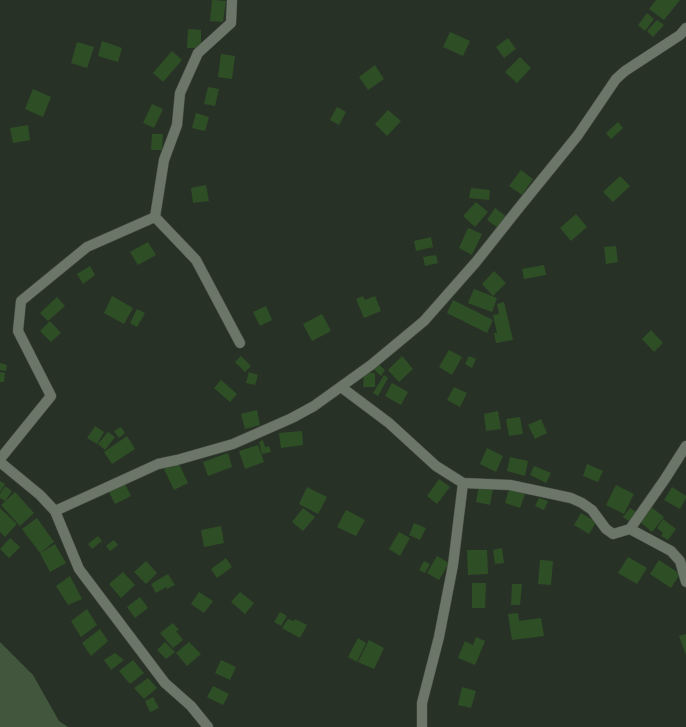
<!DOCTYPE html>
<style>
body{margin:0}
canvas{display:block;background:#283126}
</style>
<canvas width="686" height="727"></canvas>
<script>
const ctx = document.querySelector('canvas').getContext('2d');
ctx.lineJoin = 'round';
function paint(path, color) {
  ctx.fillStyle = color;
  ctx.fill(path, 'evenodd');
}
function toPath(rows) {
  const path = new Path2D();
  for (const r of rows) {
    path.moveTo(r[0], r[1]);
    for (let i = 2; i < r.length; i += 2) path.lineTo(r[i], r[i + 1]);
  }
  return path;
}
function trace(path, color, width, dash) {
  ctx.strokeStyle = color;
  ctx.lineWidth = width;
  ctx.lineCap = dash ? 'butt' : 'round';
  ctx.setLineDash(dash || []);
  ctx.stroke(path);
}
const green = toPath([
 [0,642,33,675,59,721,68,727,0,727]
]);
const building = toPath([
 [212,0,226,1,223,22,210,21],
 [656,0,680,0,664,20,649,9],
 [647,13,654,19,645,31,638,25],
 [657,20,664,25,653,37,647,31],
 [188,29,201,30,201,48,187,48],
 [450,32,470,41,463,56,443,47],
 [508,38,516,49,504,58,496,47],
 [102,41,122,48,118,62,98,56],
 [77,42,94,47,87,68,71,63],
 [172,51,182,60,163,82,153,73],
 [221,54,235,56,232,79,218,77],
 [520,57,531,68,517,83,505,72],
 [375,65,384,79,368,90,359,77],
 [208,87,219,89,215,106,204,104],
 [33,89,51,97,43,117,25,109],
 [152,104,163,109,154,128,143,123],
 [337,107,346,112,339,125,330,120],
 [388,110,401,121,387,136,375,124],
 [196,113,209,117,205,131,192,128],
 [618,122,623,128,611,139,606,133],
 [28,125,30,140,13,143,10,128],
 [152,134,163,134,162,150,151,150],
 [521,170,533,179,522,195,509,186],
 [620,176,630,186,613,202,603,192],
 [206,185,209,201,193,203,191,188],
 [471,188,490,190,489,200,469,198],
 [476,202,488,212,475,227,463,216],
 [495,208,507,217,498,228,487,220],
 [576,214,587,227,571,241,560,228],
 [468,228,482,234,472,255,459,248],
 [431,237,433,247,416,251,414,241],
 [148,242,156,255,138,265,130,252],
 [616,246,618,262,606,264,604,247],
 [436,255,438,263,425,266,423,257],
 [544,265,546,275,524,279,522,269],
 [90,266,95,275,83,284,77,274],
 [494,271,506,283,493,296,482,284],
 [474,289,497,298,492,312,468,303],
 [112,296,133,308,124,324,104,313],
 [363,296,365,300,375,296,381,311,364,318,356,299],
 [57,297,65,306,48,321,40,313],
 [453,300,493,320,487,333,447,313],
 [504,302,513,340,496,343,494,333,497,333,493,315,499,314,497,304],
 [266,306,272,320,260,326,253,312],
 [137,309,145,313,137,327,130,323],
 [322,314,331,331,312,341,303,324],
 [50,321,61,333,51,342,40,331],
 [651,330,663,343,654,352,642,339],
 [449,350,462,357,452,375,439,367],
 [241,356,251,366,245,372,235,362],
 [402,356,413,369,399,382,388,370],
 [469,356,476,359,472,368,465,364],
 [0,363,7,365,6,371,0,370],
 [377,363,385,370,381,376,372,368],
 [0,372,5,373,4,382,0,382],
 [249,372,258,375,255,385,246,383],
 [364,373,375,373,375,387,363,387],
 [384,375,388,378,378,396,373,393],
 [221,380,237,394,230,402,214,388],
 [392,383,408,392,401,405,385,396],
 [454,387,467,393,460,407,447,400],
 [257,410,260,425,245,429,241,414],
 [498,411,501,429,486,431,484,414],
 [520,417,523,434,509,436,506,419],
 [541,419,547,433,535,439,528,425],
 [95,426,104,432,97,444,87,438],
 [121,427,125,433,119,438,114,431],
 [302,431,303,445,281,448,279,433],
 [108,432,115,437,105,450,98,444],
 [127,436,135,449,112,464,104,452],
 [263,440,265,447,269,446,271,452,262,454,259,442],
 [258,445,264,462,245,469,239,451],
 [487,448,503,456,496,472,480,464],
 [228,453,232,467,208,476,203,462],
 [510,457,528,461,525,476,507,471],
 [178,462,188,483,174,490,164,469],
 [587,464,603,471,598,482,583,476],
 [534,466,551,473,546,483,530,475],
 [439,479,450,487,437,504,427,496],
 [0,481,5,484,0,492],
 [125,484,131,496,115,504,109,492],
 [479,485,493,488,490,505,476,502],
 [616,485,634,494,624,514,606,505],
 [5,486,12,491,5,501,0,498,0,494],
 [307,487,327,497,318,514,299,504],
 [672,487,686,496,686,498,680,509,664,500],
 [509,489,525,494,520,508,505,503],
 [15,492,34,513,20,526,1,505],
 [539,498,548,501,544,510,535,506],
 [651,507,664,517,652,532,639,521],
 [0,508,17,524,5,537,0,532],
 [303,508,315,517,303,531,292,522],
 [630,508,636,512,630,522,623,517],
 [346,510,365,520,356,536,337,527],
 [581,513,596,522,589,534,574,525],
 [37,518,54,542,40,553,22,529],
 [663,519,676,529,668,540,661,536,663,533,657,528],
 [414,523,426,528,420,540,409,535],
 [221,526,224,543,204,547,201,530],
 [399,532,410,538,400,556,389,549],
 [98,536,102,541,92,549,88,544],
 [10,538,20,547,9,558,0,549],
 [114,540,118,545,110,551,106,546],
 [55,544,66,563,50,572,40,553],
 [502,548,504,563,495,564,493,550],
 [467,550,487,550,488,574,468,575],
 [437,556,449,563,439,580,427,573],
 [628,557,647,568,637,584,618,573],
 [226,558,232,567,217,578,211,569],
 [540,560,553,561,551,585,538,584],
 [659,560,680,574,671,588,650,574],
 [146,561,157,573,146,584,134,572],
 [424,561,430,564,425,573,419,570],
 [123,572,135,585,121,598,109,584],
 [168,574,175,585,167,589,166,587,156,593,151,584],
 [70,576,82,599,68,605,56,586],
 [472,583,486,583,485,608,472,608],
 [512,584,522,584,520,605,511,605],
 [199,592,213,601,204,613,191,604],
 [240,592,254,603,245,614,231,602],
 [140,597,148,608,135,618,127,607],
 [87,609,97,625,81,637,71,621],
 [280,612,287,616,281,626,274,622],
 [518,613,519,621,541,618,544,636,512,640,508,614],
 [288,619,294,621,295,619,307,625,300,638,282,628],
 [173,623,179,630,176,631,183,640,173,648,160,633],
 [100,629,108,641,91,656,82,643],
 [686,634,686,655,679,636],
 [476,637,485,641,475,665,458,658,465,641,473,645],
 [358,638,366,643,357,662,348,657],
 [369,640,384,648,374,669,358,662],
 [165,642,175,652,166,659,157,650],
 [189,642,201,654,187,666,176,653],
 [115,653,124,660,111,670,104,660],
 [133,660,144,673,130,684,119,671],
 [221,660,236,667,230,680,215,673],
 [148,678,157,688,144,699,134,688],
 [213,686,229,694,223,705,207,697],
 [462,687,476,691,471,708,458,705],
 [153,697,159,708,150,712,145,701]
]);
const street = toPath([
 [155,217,196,260,240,343],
 [341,387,389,423,436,466,463,483,510,485,571,498,582,503,592,510,606,529,613,534,630,529,665,479,686,446],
 [0,459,51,396,18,331,21,301,87,247,155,217,164,160,177,125,180,93,198,53,231,23,232,0],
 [0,462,40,495,55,511,79,569,165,683,191,706,208,727],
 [55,511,158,464,177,460,233,444,292,418,314,406,371,365,424,321,476,262,518,209,578,135,616,79,625,71,680,35,686,28],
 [630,529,671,551,680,561,686,582],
 [422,727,422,703,439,637,453,565,463,483]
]);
paint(green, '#42563d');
paint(building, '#2e4e25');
trace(street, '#474e45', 11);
trace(street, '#6b7568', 10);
</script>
